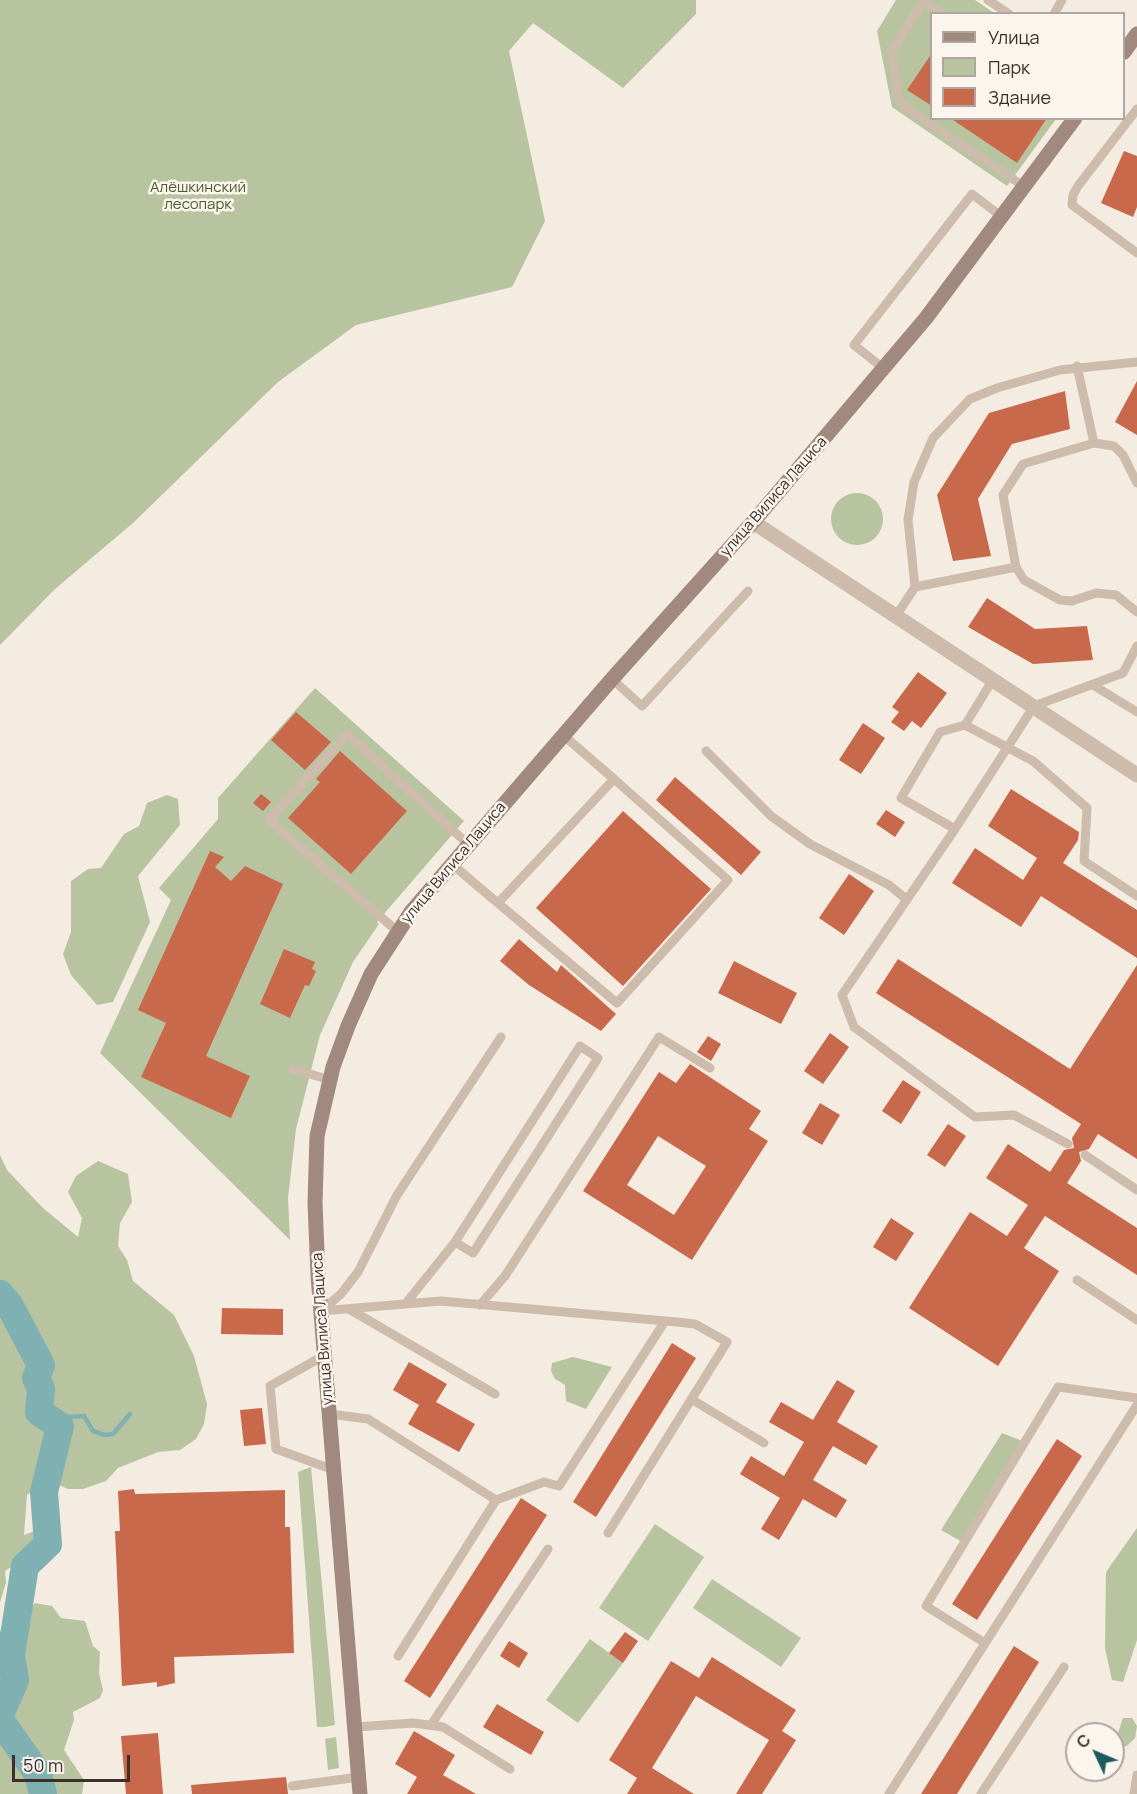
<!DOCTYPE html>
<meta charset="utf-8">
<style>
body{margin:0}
#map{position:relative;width:1137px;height:1794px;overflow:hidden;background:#f4ebe1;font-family:Manrope,sans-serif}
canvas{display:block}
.legend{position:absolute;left:930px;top:12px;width:195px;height:108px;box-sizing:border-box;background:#fbf5ee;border:2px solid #aea6a0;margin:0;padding:8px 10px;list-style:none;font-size:18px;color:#3b302b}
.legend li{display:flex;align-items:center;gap:12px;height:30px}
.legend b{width:30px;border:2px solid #aea6a0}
.north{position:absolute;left:1065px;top:1722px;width:60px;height:60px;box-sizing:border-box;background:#fbf5ee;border:2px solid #aea6a0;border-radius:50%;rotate:314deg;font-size:16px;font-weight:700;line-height:24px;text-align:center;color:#3b302b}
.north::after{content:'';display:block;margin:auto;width:21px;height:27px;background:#1f5a5e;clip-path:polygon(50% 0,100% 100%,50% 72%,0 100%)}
.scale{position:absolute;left:12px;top:1755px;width:118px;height:27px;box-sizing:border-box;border:3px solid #3b302b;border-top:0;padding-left:8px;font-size:18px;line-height:21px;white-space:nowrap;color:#3b302b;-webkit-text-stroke:4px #fbf5ee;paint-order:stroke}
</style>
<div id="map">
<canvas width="1137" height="1794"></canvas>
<ul class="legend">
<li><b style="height:8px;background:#a18a7d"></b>Улица</li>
<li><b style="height:16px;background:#b8c4a0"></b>Парк</li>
<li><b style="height:16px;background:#c8694b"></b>Здание</li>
</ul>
<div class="north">С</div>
<div class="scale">50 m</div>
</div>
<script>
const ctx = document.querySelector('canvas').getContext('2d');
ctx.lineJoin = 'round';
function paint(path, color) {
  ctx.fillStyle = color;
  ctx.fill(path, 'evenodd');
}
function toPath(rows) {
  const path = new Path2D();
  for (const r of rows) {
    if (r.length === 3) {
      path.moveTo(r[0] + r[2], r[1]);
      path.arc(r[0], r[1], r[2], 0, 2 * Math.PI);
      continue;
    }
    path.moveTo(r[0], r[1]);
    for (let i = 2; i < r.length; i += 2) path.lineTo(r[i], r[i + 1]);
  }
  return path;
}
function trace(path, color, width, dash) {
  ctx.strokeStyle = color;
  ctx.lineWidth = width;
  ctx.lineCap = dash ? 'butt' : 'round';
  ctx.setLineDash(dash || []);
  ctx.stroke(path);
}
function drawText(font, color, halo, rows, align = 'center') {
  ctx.font = font + ' Manrope,sans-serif';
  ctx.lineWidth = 5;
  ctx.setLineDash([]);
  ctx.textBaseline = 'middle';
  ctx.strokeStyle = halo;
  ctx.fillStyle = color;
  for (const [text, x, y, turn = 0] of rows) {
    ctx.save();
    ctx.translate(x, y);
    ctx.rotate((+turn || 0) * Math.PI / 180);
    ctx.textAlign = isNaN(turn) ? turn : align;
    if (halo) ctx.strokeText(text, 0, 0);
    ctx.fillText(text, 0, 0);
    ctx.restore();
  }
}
const green = toPath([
 [0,0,696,0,696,14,623,88,533,23,509,51,545,221,512,287,356,325,278,382,133,523,55,589,0,645],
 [896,0,975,0,994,13,932,14,932,118,1056,119,1007,186,892,107,877,31],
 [857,519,26],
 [315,688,464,821,377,922,379,924,353,962,320,1035,296,1129,288,1198,290,1240,100,1053,171,900,159,888,218,819,218,798],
 [167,795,178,799,180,825,138,876,150,922,113,1002,97,1005,71,975,63,954,71,932,71,881,88,869,101,868,124,834,139,826,147,803],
 [0,1155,7,1170,43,1208,78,1237,82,1218,68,1192,76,1176,98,1161,128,1174,132,1202,120,1223,118,1246,127,1260,133,1281,174,1315,194,1356,207,1404,204,1424,196,1439,180,1450,158,1452,118,1468,106,1481,83,1489,68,1489,47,1480,27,1495,24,1535,35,1531,48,1544,5,1571,6,1582,0,1603],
 [573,1357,612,1367,586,1409,566,1401,565,1385,555,1379,551,1371,552,1363],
 [1002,1433,1025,1442,964,1543,941,1530],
 [311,1467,335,1725,324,1727,317,1727,298,1472],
 [655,1524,704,1557,648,1641,599,1608],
 [1137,1528,1137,1640,1123,1682,1112,1680,1105,1648,1106,1572],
 [712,1579,801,1638,781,1667,693,1608],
 [35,1603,52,1606,61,1618,85,1621,93,1646,100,1652,99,1673,103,1690,100,1698,73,1712,74,1720,64,1750,84,1780,82,1794,0,1794,0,1631,6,1633,13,1631],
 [590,1639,623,1663,578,1723,546,1700],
 [1123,1718,1132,1718,1137,1726,1135,1738,1127,1746,1119,1747,1115,1742],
 [336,1737,339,1768,328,1770,325,1739]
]);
const stream = toPath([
 [60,1426,69,1417,84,1416,93,1431,105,1435,113,1434,130,1414]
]);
const river = toPath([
 [0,1294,10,1306,41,1365,36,1378,41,1389,39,1412,60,1426,44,1492,48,1544,25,1566,11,1655,15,1680,0,1715],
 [0,1720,38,1774,43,1794]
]);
const building = toPath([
 [932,53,932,106,907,90],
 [950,118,1047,118,1017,163],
 [1124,151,1137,156,1137,207,1133,217,1101,203],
 [1137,381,1137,435,1115,422],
 [1065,391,1070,429,1012,444,978,499,991,556,953,561,937,495,989,413],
 [987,598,1035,629,1087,626,1093,660,1033,664,968,627],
 [918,672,947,693,921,728,912,721,904,731,891,722,899,712,892,707],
 [296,712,331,742,305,770,271,740],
 [863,723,885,738,861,774,839,760],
 [340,751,407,811,351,874,288,818,320,782,316,779],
 [675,777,761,852,741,875,656,800],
 [1011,789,1079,832,1078,840,1063,863,1137,910,1137,958,1041,896,1021,927,952,883,975,848,1023,880,1037,858,988,826],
 [261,794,271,802,263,811,253,803],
 [886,810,905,822,895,837,876,824],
 [623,811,711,889,623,986,536,908],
 [210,851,224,857,215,867,231,881,245,866,283,884,206,1056,250,1076,231,1118,141,1077,166,1023,138,1010],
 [849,874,874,891,844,935,819,918],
 [519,939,557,972,561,965,616,1014,601,1031,529,985,500,961],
 [284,949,315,962,312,969,316,971,309,986,305,985,290,1018,260,1004],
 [898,959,1070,1069,1137,965,1137,1159,1098,1134,1089,1149,1079,1152,1081,1161,1067,1183,1137,1228,1137,1275,1045,1216,1024,1248,1059,1271,998,1366,909,1308,970,1212,1007,1236,1028,1205,986,1178,1008,1144,1050,1172,1064,1150,1074,1148,1072,1138,1081,1124,876,993],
 [734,961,797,993,781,1024,718,993],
 [830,1033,849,1047,823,1084,804,1071],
 [708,1036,721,1044,711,1061,697,1052],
 [690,1064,761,1111,749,1129,768,1141,692,1260,583,1191,659,1072,676,1083],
 [658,1136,706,1166,674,1215,627,1185],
 [903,1080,921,1092,901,1124,882,1111],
 [820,1103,840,1115,822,1145,802,1133],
 [948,1124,966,1136,945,1167,927,1155],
 [891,1218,914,1233,896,1261,873,1247],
 [222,1308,283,1309,283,1335,221,1334],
 [672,1343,696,1358,596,1517,573,1502],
 [409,1362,447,1384,436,1402,475,1424,459,1452,408,1424,419,1405,393,1390],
 [837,1380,855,1391,837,1422,878,1446,866,1465,833,1446,813,1480,847,1500,836,1518,803,1499,779,1540,761,1529,780,1498,740,1474,751,1456,784,1476,804,1442,769,1422,781,1402,813,1420],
 [262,1408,266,1444,244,1446,240,1410],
 [1057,1439,1082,1456,977,1620,952,1604],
 [134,1489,135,1494,285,1490,285,1527,290,1527,294,1653,174,1657,175,1683,157,1687,157,1682,122,1686,115,1531,120,1531,118,1491],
 [521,1498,547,1515,430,1698,404,1681],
 [625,1632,638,1641,623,1663,609,1653],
 [509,1641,528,1653,519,1668,500,1656],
 [1014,1646,1039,1662,957,1794,921,1794],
 [712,1657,796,1710,782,1731,796,1740,762,1794,736,1794,769,1740,696,1696,652,1768,694,1794,627,1794,637,1778,609,1760,671,1661,699,1678],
 [497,1704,544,1732,531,1755,483,1727],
 [414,1731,455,1755,443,1775,476,1794,407,1794,417,1777,395,1764],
 [158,1733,163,1794,126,1794,121,1736],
 [286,1777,288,1794,192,1794,191,1785]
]);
const lane = toPath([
 [988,0,1009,14],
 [942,14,923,1,892,51,898,99,906,108,1025,187],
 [1054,14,1062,0],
 [1137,109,1078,186,1073,195,1072,205,1137,253],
 [1077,366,1094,443],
 [883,368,854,345,972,194,1002,217],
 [1137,483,1123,455,1114,446,1094,443,1023,464,1003,495,1016,567,1024,580,1060,600,1072,601,1096,593,1116,595,1137,612],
 [915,587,1016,567],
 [896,616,915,587,908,520,914,482,933,438,970,399,997,388,1060,370,1137,362],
 [612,679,642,706,748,591],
 [1093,685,1137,712],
 [965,725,1033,761,1087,808,1084,861,1137,896],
 [563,735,614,779],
 [706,751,771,816,810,844,889,885,906,899],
 [955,829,901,798,940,732,965,725,992,681],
 [451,863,474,883,617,1003,728,880,614,779,498,903],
 [397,931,269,820,347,734,468,844],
 [293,1069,330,1080],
 [1068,1144,1014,1115,975,1117,854,1027,842,995,955,829,1034,706,1123,673,1137,646],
 [1085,1155,1137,1190],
 [1077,1280,1137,1320],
 [406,1303,455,1242,580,1046,598,1058,473,1253,455,1242],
 [480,1305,505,1276,659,1037,710,1068],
 [349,1309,495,1394],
 [321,1311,441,1301,677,1322,695,1324,727,1342,608,1533],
 [321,1311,341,1294,358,1272,397,1195,501,1037],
 [325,1355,270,1386,276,1449,334,1470],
 [691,1399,764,1443],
 [330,1414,368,1419,496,1500,398,1656],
 [496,1500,544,1482,559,1486,665,1321],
 [985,1643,926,1606,1058,1387,1137,1398],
 [431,1725,548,1549],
 [356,1727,413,1723,443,1727,510,1769],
 [292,1786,359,1777],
 [889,1794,1137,1405],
 [981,1794,1064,1667],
 [1134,1794,1137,1775]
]);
const street = toPath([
 [753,522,1137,775]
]);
const secondary = toPath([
 [1124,52,1137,34],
 [360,1794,318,1276,315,1203,317,1136,333,1067,348,1026,371,974,411,912,612,679,753,522,926,318,1075,118]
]);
const parkNames = [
 ["Алёшкинский",198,188],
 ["лесопарк",198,205]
];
const streetNames = [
 ["улица Вилиса Лациса",774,497,-49],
 ["улица Вилиса Лациса",454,863,-50],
 ["улица Вилиса Лациса",323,1329,-94]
];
paint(green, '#b8c4a0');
trace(stream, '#7fb0b2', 4.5);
trace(river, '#7fb0b2', 28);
paint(building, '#c8694b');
trace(lane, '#cdbbac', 9);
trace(street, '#cdbbac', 15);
trace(secondary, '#a18a7d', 15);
drawText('15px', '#4a5a2e', '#fbf5ee', parkNames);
drawText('15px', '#3b302b', '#fbf5ee', streetNames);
</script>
